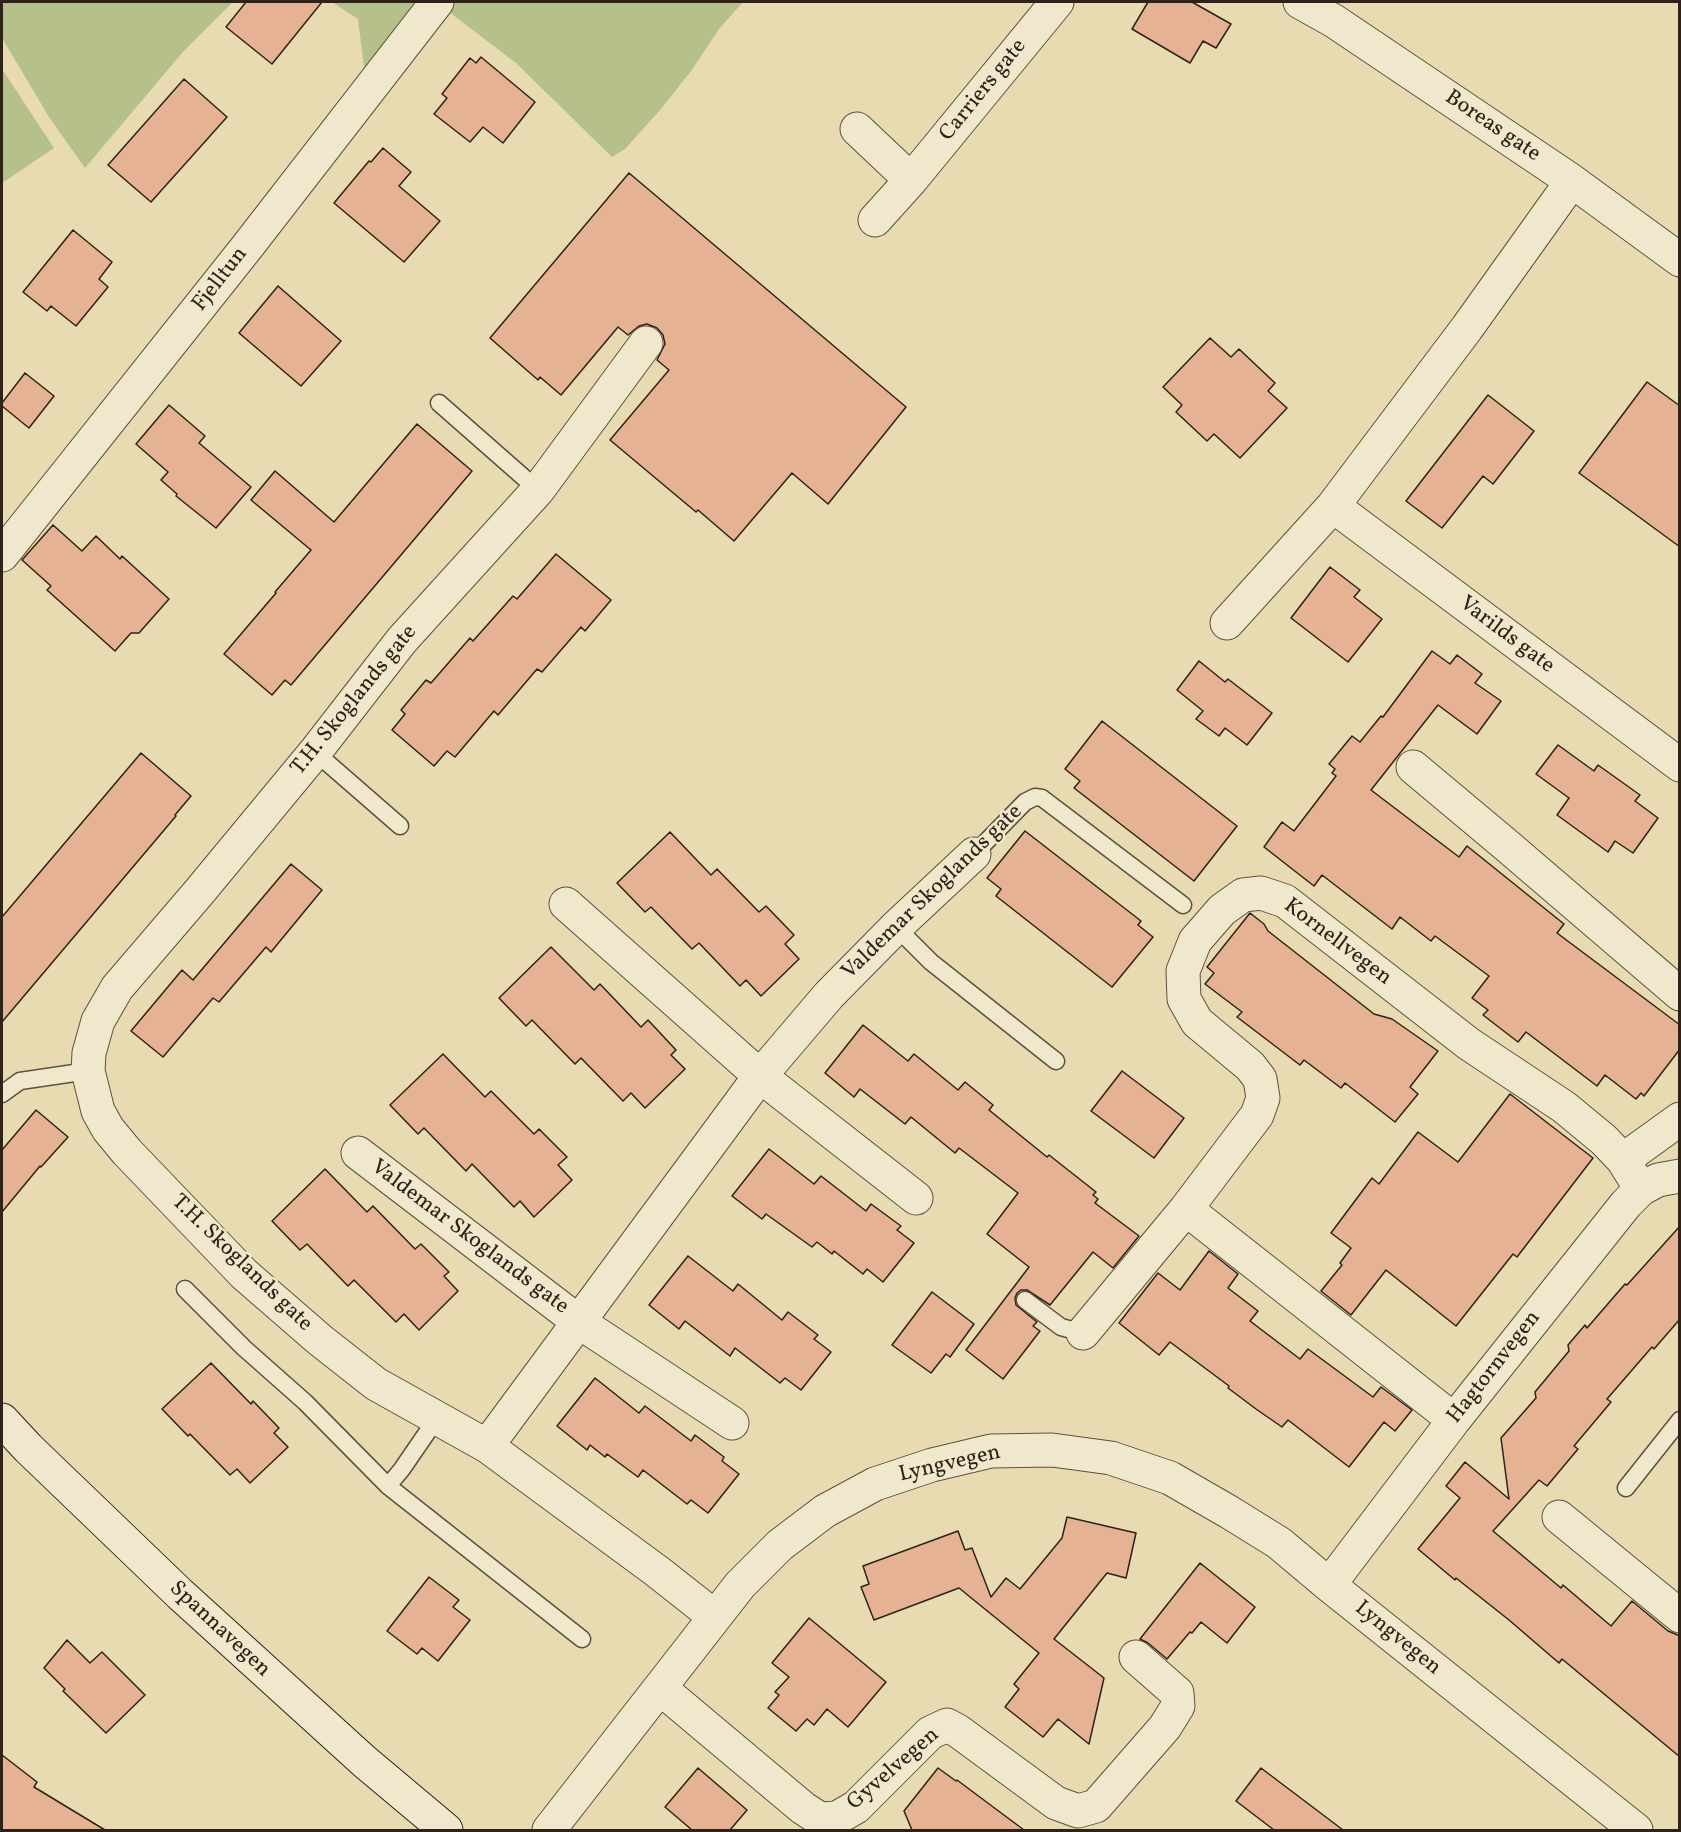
<!DOCTYPE html>
<style>
body{margin:0}
#map{position:relative;width:1681px;height:1832px;overflow:hidden;background:#e8dbb1;font-family:Vollkorn,serif}
canvas{display:block}
.frame{position:absolute;inset:0;border:3px solid #2f2218;pointer-events:none}
</style>
<div id="map">
<canvas width="1681" height="1832"></canvas>
<div class="frame"></div>
</div>
<script>
const ctx = document.querySelector('canvas').getContext('2d');
ctx.lineJoin = 'round';
function paint(path, color) {
  ctx.fillStyle = color;
  ctx.fill(path, 'evenodd');
}
function toPath(rows) {
  const path = new Path2D();
  for (const r of rows) {
    path.moveTo(r[0], r[1]);
    for (let i = 2; i < r.length; i += 2) path.lineTo(r[i], r[i + 1]);
  }
  return path;
}
function trace(path, color, width, dash) {
  ctx.strokeStyle = color;
  ctx.lineWidth = width;
  ctx.lineCap = dash ? 'butt' : 'round';
  ctx.setLineDash(dash || []);
  ctx.stroke(path);
}
function drawText(font, color, halo, rows, align = 'center') {
  ctx.font = font + ' Vollkorn,serif';
  ctx.lineWidth = 5;
  ctx.setLineDash([]);
  ctx.textBaseline = 'middle';
  ctx.strokeStyle = halo;
  ctx.fillStyle = color;
  for (const [text, x, y, turn = 0] of rows) {
    ctx.save();
    ctx.translate(x, y);
    ctx.rotate((+turn || 0) * Math.PI / 180);
    ctx.textAlign = isNaN(turn) ? turn : align;
    if (halo) ctx.strokeText(text, 0, 0);
    ctx.fillText(text, 0, 0);
    ctx.restore();
  }
}
const green = toPath([
 [2,2,233,2,182,53,85,168,49,117,2,38],
 [332,2,431,2,367,92,358,19],
 [436,2,743,2,719,29,691,71,661,109,625,149,612,157,516,63],
 [2,69,54,148,2,183]
]);
const building = toPath([
 [246,2,322,2,272,64,226,27,246,2],
 [1148,2,1192,2,1231,24,1216,48,1203,41,1190,63,1132,29,1148,2],
 [481,57,535,102,503,143,483,127,470,142,434,114,447,98,442,94,470,58,476,63,481,57],
 [184,79,227,117,151,202,108,165,184,79],
 [383,148,411,172,399,186,440,221,404,262,334,203,369,161,371,162,383,148],
 [629,173,906,407,828,504,792,473,734,541,698,510,696,512,610,440,669,370,657,360,665,344,663,335,657,328,647,324,639,326,628,335,618,327,561,395,540,377,538,380,490,338,629,173],
 [73,230,112,262,99,279,108,287,76,326,51,306,47,311,23,292,73,230],
 [278,286,341,341,301,386,239,333,278,286],
 [1210,338,1231,357,1239,349,1275,383,1268,391,1287,408,1240,458,1214,434,1207,441,1176,412,1182,405,1163,387,1210,338],
 [25,373,54,396,29,428,2,406,2,403,25,373],
 [1647,382,1680,406,1680,547,1579,473,1647,382],
 [1488,395,1534,431,1493,484,1483,476,1442,528,1406,501,1488,395],
 [169,405,205,436,199,443,251,487,216,528,176,496,177,494,161,480,168,472,136,444,169,405],
 [417,424,472,471,291,685,285,680,272,695,224,654,276,593,275,592,311,550,251,500,275,471,334,522,417,424],
 [53,525,82,551,96,536,120,559,122,556,169,599,139,633,131,633,115,651,47,590,51,586,22,560,53,525],
 [556,554,611,600,585,631,581,627,542,672,537,669,498,715,494,711,455,757,447,751,434,766,392,730,405,714,401,710,426,680,431,683,470,638,473,641,513,596,517,599,556,554],
 [1330,567,1360,590,1354,597,1382,619,1348,662,1291,618,1330,567],
 [1432,651,1450,664,1457,655,1482,674,1475,683,1501,701,1477,734,1438,705,1371,790,1459,857,1467,846,1564,924,1557,933,1680,1025,1680,1049,1644,1096,1641,1093,1636,1099,1605,1075,1597,1086,1526,1032,1518,1042,1483,1015,1488,1010,1472,998,1489,976,1435,936,1431,941,1400,917,1392,929,1322,875,1314,886,1264,847,1282,822,1294,831,1336,776,1332,773,1335,769,1329,764,1352,736,1360,742,1381,716,1383,717,1432,651],
 [1199,661,1225,682,1228,679,1272,713,1247,745,1225,728,1219,736,1196,719,1203,711,1177,690,1199,661],
 [1102,721,1237,826,1194,881,1074,788,1080,781,1065,769,1102,721],
 [1558,745,1594,771,1598,765,1640,795,1635,801,1658,818,1633,853,1615,841,1608,852,1557,815,1569,798,1536,774,1558,745],
 [141,753,191,796,175,815,176,816,2,1022,2,917,141,753],
 [1025,831,1141,921,1138,925,1153,937,1112,987,996,896,1001,889,987,878,1025,831],
 [670,832,711,875,717,869,759,912,766,906,794,935,785,944,799,959,761,996,746,980,740,986,699,943,692,949,651,907,645,912,617,883,670,832],
 [291,864,322,890,271,952,266,947,219,1002,213,998,163,1057,131,1031,182,970,193,980,291,864],
 [1250,913,1264,924,1268,931,1374,1014,1392,1019,1438,1051,1410,1087,1418,1094,1395,1122,1345,1083,1341,1088,1304,1060,1300,1065,1237,1017,1242,1012,1205,984,1214,973,1207,967,1250,913],
 [551,947,594,990,600,984,641,1027,648,1020,676,1050,671,1055,685,1069,645,1108,631,1093,623,1101,581,1058,575,1064,532,1020,526,1026,499,998,551,947],
 [863,1025,908,1061,914,1054,958,1090,965,1082,993,1105,989,1110,1047,1157,1049,1155,1096,1192,1093,1195,1098,1199,1095,1203,1139,1236,1113,1268,1093,1252,1050,1305,1027,1290,1021,1290,1017,1293,1015,1298,1016,1305,1037,1322,1033,1326,1040,1331,1003,1379,966,1350,1029,1267,987,1234,1018,1193,959,1148,955,1153,911,1117,905,1124,860,1089,854,1097,825,1073,863,1025],
 [443,1054,485,1097,491,1091,534,1134,539,1129,567,1157,558,1165,572,1180,534,1217,520,1201,514,1207,472,1164,466,1171,424,1128,418,1134,390,1105,443,1054],
 [1122,1071,1184,1118,1154,1158,1091,1111,1122,1071],
 [1510,1094,1593,1158,1517,1257,1513,1254,1456,1326,1386,1270,1351,1315,1321,1291,1342,1265,1340,1263,1351,1248,1331,1233,1372,1178,1379,1184,1418,1132,1458,1162,1510,1094],
 [36,1110,68,1137,41,1167,40,1166,2,1212,2,1150,36,1110],
 [769,1149,814,1184,821,1176,866,1211,871,1204,901,1226,897,1230,914,1243,883,1282,867,1269,863,1274,834,1251,832,1254,817,1242,812,1247,766,1214,762,1219,732,1196,769,1149],
 [325,1169,367,1212,373,1206,415,1249,421,1244,449,1272,444,1276,458,1291,419,1330,404,1314,396,1322,354,1280,348,1286,307,1244,300,1250,272,1221,325,1169],
 [1680,1226,1680,1319,1654,1349,1652,1347,1607,1399,1611,1402,1574,1446,1578,1449,1547,1486,1539,1480,1493,1531,1561,1588,1563,1585,1611,1626,1632,1601,1668,1631,1680,1636,1680,1757,1562,1659,1559,1663,1509,1620,1456,1578,1455,1580,1418,1549,1460,1498,1446,1486,1465,1462,1509,1499,1501,1438,1536,1398,1535,1392,1569,1351,1568,1345,1585,1325,1587,1328,1625,1284,1627,1285,1680,1226],
 [1209,1251,1238,1274,1228,1288,1258,1311,1250,1321,1300,1359,1308,1349,1373,1397,1381,1387,1412,1410,1395,1431,1384,1422,1349,1467,1288,1420,1282,1427,1256,1409,1228,1388,1229,1386,1170,1342,1159,1355,1119,1323,1158,1273,1180,1290,1209,1251],
 [688,1256,733,1291,738,1284,782,1320,788,1312,818,1335,814,1339,831,1352,801,1390,785,1378,780,1383,735,1348,730,1356,685,1321,679,1329,649,1305,688,1256],
 [932,1292,974,1324,950,1357,946,1354,931,1373,892,1345,932,1292],
 [211,1363,251,1404,253,1401,279,1428,274,1433,288,1447,250,1483,237,1469,230,1475,190,1434,188,1436,162,1409,211,1363],
 [595,1378,639,1413,645,1406,691,1441,695,1435,724,1457,722,1461,739,1474,708,1513,691,1500,687,1504,643,1470,638,1477,607,1454,605,1457,590,1445,587,1450,557,1426,595,1378],
 [1067,1517,1136,1533,1126,1578,1107,1573,1054,1639,1104,1678,1089,1744,1058,1719,1043,1737,1005,1707,1019,1689,1014,1684,1039,1653,959,1588,874,1620,861,1587,869,1584,863,1566,958,1531,965,1550,972,1548,991,1597,1006,1578,1020,1589,1062,1538,1067,1517],
 [1200,1563,1255,1607,1227,1643,1201,1622,1192,1633,1190,1632,1167,1659,1148,1643,1140,1639,1200,1563],
 [429,1577,459,1600,453,1607,470,1620,438,1661,422,1648,417,1654,387,1631,429,1577],
 [809,1618,886,1682,848,1727,827,1709,814,1725,807,1719,796,1731,768,1708,779,1695,775,1692,789,1677,772,1663,809,1618],
 [67,1640,90,1663,102,1652,145,1695,106,1733,63,1691,65,1689,44,1668,67,1640],
 [2,1755,37,1782,34,1787,105,1830,2,1830,2,1755],
 [698,1768,747,1810,730,1830,692,1830,665,1807,698,1768],
 [938,1768,956,1781,957,1780,1024,1830,912,1830,904,1811,938,1768],
 [1261,1768,1343,1830,1274,1830,1236,1801,1261,1768]
]);
const lane = toPath([
 [439,403,538,490],
 [315,752,400,826],
 [974,854,1025,802,1035,797,1042,798,1183,905],
 [896,927,931,962,1056,1061],
 [2,1094,20,1081,88,1071],
 [185,1289,244,1348,305,1402,388,1486,582,1639],
 [1025,1300,1061,1327,1083,1333],
 [388,1486,402,1469,437,1418],
 [1626,1488,1680,1420]
]);
const street = toPath([
 [1300,2,1334,21,1572,181,1680,260],
 [857,129,911,180],
 [875,220,911,180,1057,2],
 [646,343,538,490,402,640,315,752,200,891,117,988,98,1021,89,1053,88,1071,98,1111,108,1129,127,1152,244,1274,320,1340,376,1384,487,1446,658,1572,715,1617],
 [1333,506,1680,765],
 [2,555,247,247,437,2],
 [1227,623,1333,506,1467,328,1572,181],
 [1413,767,1505,844,1680,994],
 [566,904,760,1076,916,1198],
 [358,1153,579,1322,732,1423],
 [1623,1160,1680,1119],
 [1186,1209,1454,1420],
 [1083,1333,1186,1209,1257,1115,1263,1098,1260,1079,1250,1066,1197,1022,1184,999,1183,971,1195,941,1222,910,1243,895,1261,893,1285,901,1469,1044,1564,1107,1604,1140,1623,1160,1641,1189],
 [487,1446,760,1076,829,995,896,927,974,854],
 [1559,1517,1680,1616],
 [1329,1585,1454,1420,1626,1204,1641,1189,1658,1180,1680,1176],
 [660,1688,803,1808,820,1819,837,1818,856,1807,930,1733,947,1725,958,1731,1056,1803,1078,1811,1096,1806,1165,1727,1178,1706,1177,1693,1136,1657],
 [549,1830,740,1585,780,1545,825,1511,875,1484,932,1465,991,1451,1052,1450,1111,1458,1170,1478,1229,1512,1279,1543,1329,1585,1636,1830]
]);
const secondary = toPath([
 [2,1420,28,1448,180,1594,365,1762,446,1830]
]);
const streetNames = [
 ["Carriers gate",984,91,-51],
 ["Boreas gate",1492,127,34],
 ["Fjelltun",221,280,-52],
 ["Varilds gate",1506,636,37],
 ["T.H. Skoglands gate",355,701,-51],
 ["Valdemar Skoglands gate",933,893,-44],
 ["Kornellvegen",1337,943,37],
 ["Valdemar Skoglands gate",469,1238,37],
 ["T.H. Skoglands gate",241,1264,44],
 ["Hagtornvegen",1495,1368,-52],
 ["Lyngvegen",950,1465,-13],
 ["Spannavegen",219,1630,43],
 ["Lyngvegen",1397,1639,39],
 ["Gyvelvegen",894,1770,-41]
];
paint(green, '#b6c08b');
paint(building, '#e6b294');
trace(building, '#2f2218', 1.5);
trace(lane, '#5d503e', 19);
trace(street, '#5d503e', 35);
trace(secondary, '#2f2218', 35);
trace(lane, '#f0e8cc', 16);
trace(street, '#f0e8cc', 33);
trace(secondary, '#f0e8cc', 33);
drawText('22px', '#2f2218', '#f0e8cc', streetNames);
</script>
